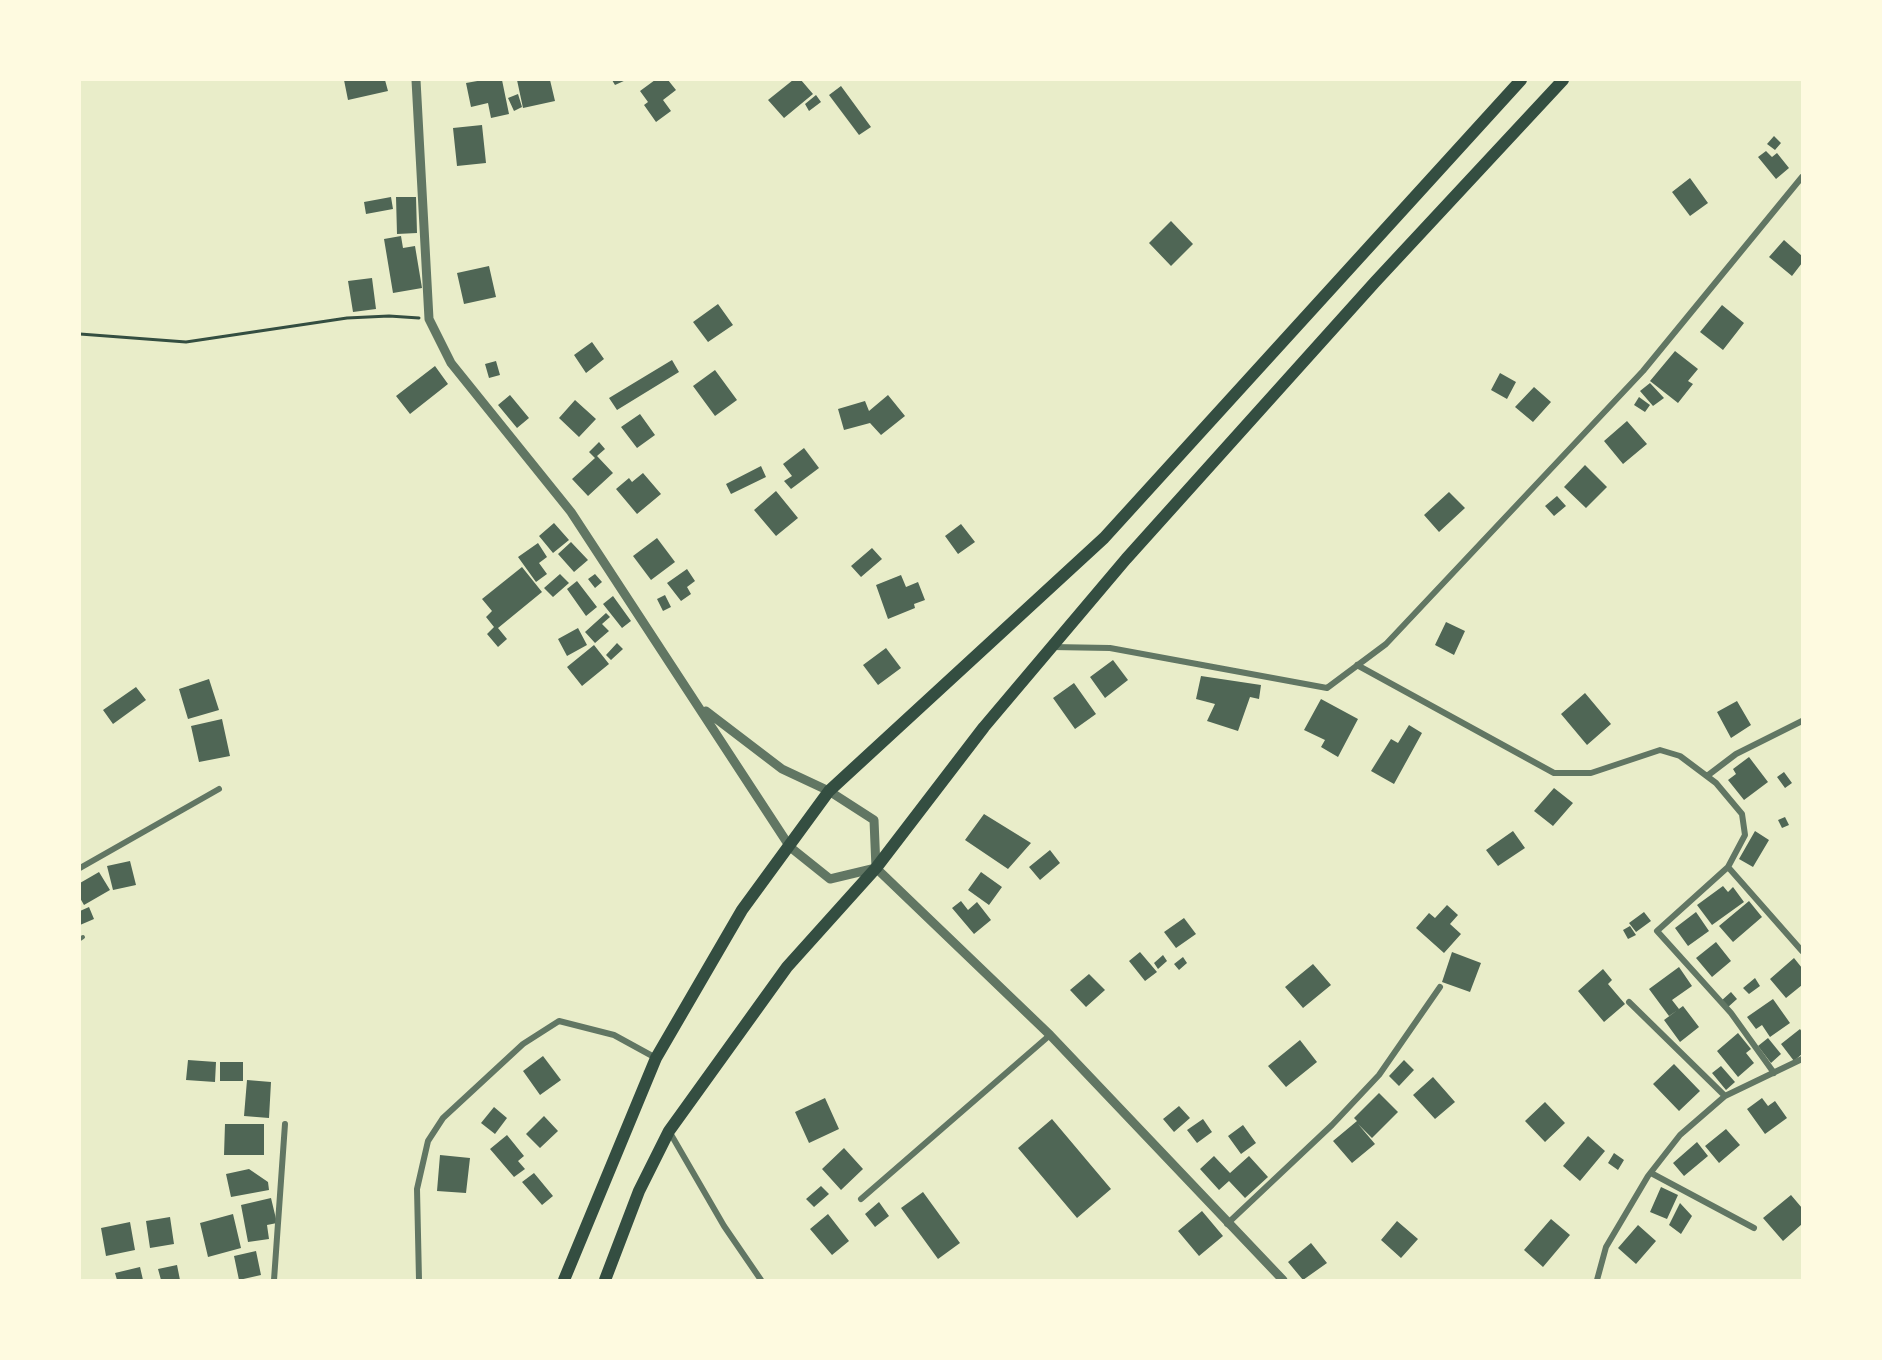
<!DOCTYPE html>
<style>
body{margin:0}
#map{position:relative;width:1882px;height:1360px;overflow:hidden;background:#e9edc9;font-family:"Varela Round",sans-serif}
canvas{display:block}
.frame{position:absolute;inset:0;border:81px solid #fefae0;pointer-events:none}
</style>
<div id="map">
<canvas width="1882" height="1360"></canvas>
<div class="frame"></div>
</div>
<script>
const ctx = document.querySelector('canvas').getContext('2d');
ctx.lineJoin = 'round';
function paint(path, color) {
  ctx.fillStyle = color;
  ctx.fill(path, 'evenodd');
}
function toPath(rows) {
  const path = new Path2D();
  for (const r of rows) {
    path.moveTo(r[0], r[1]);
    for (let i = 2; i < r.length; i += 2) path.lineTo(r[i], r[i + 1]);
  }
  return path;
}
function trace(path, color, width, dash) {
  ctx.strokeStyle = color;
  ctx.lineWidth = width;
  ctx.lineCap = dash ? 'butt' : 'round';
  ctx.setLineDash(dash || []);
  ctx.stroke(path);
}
const building = toPath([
 [344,80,385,80,388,91,348,100],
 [483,80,502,80,509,114,491,118,488,103,471,107,466,83],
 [517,80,550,80,555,101,523,108],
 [612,80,626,80,615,85],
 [655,80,668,80,676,90,663,100,671,111,656,122,644,105,648,102,640,91],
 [793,80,801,80,813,94,784,118,768,100],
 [841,86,871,127,859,135,829,95],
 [518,94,522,107,514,111,508,98],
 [816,95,821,102,809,111,805,104],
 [482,125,486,163,457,166,453,128],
 [1774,136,1781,143,1775,150,1767,144],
 [1766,151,1772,157,1777,153,1789,168,1776,179,1758,157],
 [1690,178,1708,203,1690,216,1672,192],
 [391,197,393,209,366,214,364,202],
 [396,197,416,197,417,233,397,234],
 [1171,221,1193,244,1171,266,1149,243],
 [401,236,403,248,415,246,422,288,393,293,384,239],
 [1784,240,1802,256,1802,263,1792,276,1769,257],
 [489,266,496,297,464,304,457,273],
 [372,278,376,309,353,312,348,281],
 [718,304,733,325,708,342,693,322],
 [1722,305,1744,323,1723,350,1700,332],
 [592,342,604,359,586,373,574,355],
 [1675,351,1698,369,1688,381,1693,384,1678,403,1650,381],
 [672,360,679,372,617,410,609,398],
 [496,361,500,375,489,378,485,364],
 [435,366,448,384,410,414,396,396],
 [715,370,737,400,715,416,693,386],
 [1500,373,1516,382,1507,399,1491,390],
 [1650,383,1664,398,1653,406,1640,391],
 [1534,387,1551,402,1533,422,1515,407],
 [510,395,529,418,517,428,498,405],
 [888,395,905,416,881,435,870,423,844,430,838,409,865,401,869,411],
 [1639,397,1650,405,1645,412,1634,405],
 [575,400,596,419,579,437,559,418],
 [640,414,655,435,637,448,621,427],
 [1627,421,1647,444,1623,464,1604,441],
 [599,442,605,449,597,456,613,473,588,496,572,479,595,458,589,452],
 [804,448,819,468,791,489,784,481,792,476,783,464],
 [1585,465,1607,487,1586,508,1564,487],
 [761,466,766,477,731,494,726,484],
 [643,473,661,494,637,514,616,489,629,478,632,482],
 [776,491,798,518,776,536,754,510],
 [1449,492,1465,508,1439,532,1424,515],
 [1557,496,1566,506,1554,516,1545,506],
 [554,523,569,540,553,553,539,536],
 [961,524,975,542,958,554,945,536],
 [657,538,675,562,651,580,633,556],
 [571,542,588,560,574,572,558,554],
 [538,543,547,557,539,563,547,574,536,582,518,557],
 [872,548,882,559,861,577,851,566],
 [522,567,542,592,498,628,507,639,498,647,487,634,494,627,486,617,492,611,482,599],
 [687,569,695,581,687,587,691,594,681,601,667,583],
 [560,574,569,583,553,597,544,588],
 [595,574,602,582,595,588,588,579],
 [901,575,906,587,918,582,925,600,914,604,915,608,888,619,876,585],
 [577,581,597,607,586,616,567,589],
 [665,595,671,607,663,611,657,599],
 [613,596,631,621,622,628,603,604],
 [606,613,610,617,602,624,609,631,595,643,585,632],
 [1446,622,1465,631,1454,655,1435,645],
 [578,628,587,645,567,656,558,639],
 [617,643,623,649,611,660,606,655],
 [594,645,609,664,582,686,567,667],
 [886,648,901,668,878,685,863,665],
 [1113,660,1128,680,1105,698,1090,677],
 [1201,676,1261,685,1259,699,1250,697,1238,731,1207,721,1215,704,1196,699],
 [209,679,219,710,188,719,179,689],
 [1074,683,1096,714,1075,729,1053,698],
 [136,687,146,700,113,724,103,710],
 [1585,693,1611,724,1587,745,1561,714],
 [1321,699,1358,719,1338,757,1321,747,1325,740,1304,730],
 [1737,701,1751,725,1731,738,1717,712],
 [222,719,230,756,199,762,191,726],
 [1409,725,1422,733,1394,784,1371,771,1391,739,1398,743],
 [1749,757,1768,782,1744,800,1728,780,1736,774,1733,769],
 [1784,772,1792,783,1785,788,1777,777],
 [1554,788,1573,803,1553,826,1534,811],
 [984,814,1031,843,1008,869,965,840],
 [1785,817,1789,825,1782,828,1778,820],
 [1513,831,1525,848,1498,866,1486,850],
 [1755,831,1769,840,1753,867,1739,859],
 [1050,850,1060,863,1040,880,1029,867],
 [130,861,136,885,113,890,107,866],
 [99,872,110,890,84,905,80,898,80,883],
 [981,872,1002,887,989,905,968,890],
 [1723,886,1728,892,1733,887,1744,902,1712,925,1697,905],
 [961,901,968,910,977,902,991,920,974,934,952,908],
 [1749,901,1762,917,1733,942,1719,926],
 [1447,905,1458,915,1450,924,1461,934,1444,953,1416,928,1429,913,1435,918],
 [89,907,94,919,80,925,80,911],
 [1644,912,1651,921,1636,932,1629,923],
 [1696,912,1709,931,1688,946,1675,928],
 [1184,918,1196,934,1176,948,1164,932],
 [1630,926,1636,935,1628,939,1623,930],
 [1716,942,1731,961,1712,977,1696,958],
 [1140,952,1157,972,1145,981,1129,961],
 [1452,952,1481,963,1470,992,1442,982],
 [1163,955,1167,961,1158,969,1154,963],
 [1183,957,1187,963,1179,970,1174,964],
 [1794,958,1802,968,1802,985,1786,998,1770,979],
 [1313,964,1331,985,1303,1008,1285,987],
 [1679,967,1692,986,1672,1000,1679,1009,1669,1016,1649,989],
 [1603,969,1612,980,1608,984,1625,1004,1604,1022,1578,991],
 [1089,974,1105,990,1086,1007,1070,990],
 [1755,978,1760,986,1749,994,1743,988],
 [1731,992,1737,999,1727,1008,1721,1001],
 [1773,999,1790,1023,1770,1037,1762,1025,1756,1029,1747,1017],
 [1683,1006,1699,1027,1680,1042,1664,1020],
 [1800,1029,1802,1032,1802,1054,1794,1061,1781,1044],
 [1738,1033,1751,1049,1746,1053,1754,1063,1738,1077,1717,1051],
 [1768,1038,1781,1054,1771,1063,1758,1046],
 [1300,1040,1317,1062,1286,1087,1268,1066],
 [543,1056,561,1080,540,1095,523,1071],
 [188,1060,216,1062,215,1082,186,1080],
 [1404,1060,1414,1070,1399,1086,1389,1076],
 [220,1062,243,1062,243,1081,220,1081],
 [1674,1064,1700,1091,1679,1111,1653,1084],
 [1721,1066,1735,1082,1726,1090,1712,1073],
 [1433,1077,1455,1102,1435,1119,1413,1095],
 [247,1080,271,1082,269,1118,244,1116],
 [1379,1093,1398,1112,1372,1138,1358,1124,1375,1144,1352,1163,1333,1141,1357,1121,1354,1118],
 [825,1098,839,1129,809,1143,795,1112],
 [1762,1098,1768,1106,1775,1101,1787,1118,1765,1134,1747,1109],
 [1545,1102,1565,1123,1545,1142,1525,1121],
 [1179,1106,1190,1118,1174,1132,1163,1119],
 [494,1107,507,1118,495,1134,481,1123],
 [544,1116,558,1131,540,1148,526,1134],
 [1052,1119,1111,1189,1077,1218,1018,1148],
 [1203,1119,1212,1132,1197,1143,1187,1130],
 [225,1124,264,1124,264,1155,224,1155],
 [1243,1125,1256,1143,1241,1154,1228,1136],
 [1726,1129,1740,1145,1719,1163,1705,1146],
 [507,1135,524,1156,518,1161,525,1169,514,1177,490,1149],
 [1588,1136,1605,1151,1580,1181,1563,1166],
 [1697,1142,1708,1156,1684,1176,1673,1163],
 [844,1148,863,1169,841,1190,822,1169],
 [1614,1153,1624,1160,1618,1170,1608,1163],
 [440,1155,470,1158,466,1193,437,1191],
 [1214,1156,1230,1173,1249,1156,1268,1177,1245,1198,1229,1181,1219,1190,1200,1169],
 [249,1169,268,1182,269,1190,231,1197,226,1174],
 [534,1173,553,1196,542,1205,522,1182],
 [821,1186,829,1194,814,1207,806,1199],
 [1661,1187,1678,1195,1667,1219,1650,1212],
 [923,1192,960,1243,938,1259,901,1208],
 [1791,1195,1802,1208,1802,1224,1783,1241,1763,1218],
 [271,1198,277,1223,267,1225,269,1239,248,1242,241,1205],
 [879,1202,889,1216,875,1227,865,1214],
 [1680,1203,1692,1216,1681,1234,1669,1225],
 [1202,1211,1223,1236,1199,1256,1178,1231],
 [233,1214,241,1248,208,1257,200,1223],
 [828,1214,849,1241,832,1255,810,1229],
 [170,1217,174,1244,150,1248,146,1221],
 [1551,1219,1570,1235,1543,1267,1524,1250],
 [1397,1221,1418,1239,1401,1258,1381,1240],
 [130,1222,135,1250,106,1256,101,1228],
 [1638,1225,1656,1241,1636,1264,1618,1248],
 [1311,1243,1327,1263,1303,1280,1288,1262],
 [256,1251,261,1275,239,1280,234,1256],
 [177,1265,180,1280,161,1280,158,1269],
 [140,1267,143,1280,117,1280,115,1273]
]);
const path = toPath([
 [80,334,186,342,347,318,389,316,419,318]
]);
const service = toPath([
 [80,939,83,937]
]);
const minor = toPath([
 [1052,647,1110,648,1327,688,1386,644,1643,371,1802,177],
 [1357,665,1554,773,1591,773,1660,750,1680,756,1716,783,1742,814,1745,835,1728,867,1657,931,1731,1013,1774,1073],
 [1707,776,1736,754,1802,721],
 [1728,867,1802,951],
 [80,868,219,789],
 [1629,1002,1725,1096],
 [669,1131,724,1226,761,1280],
 [1651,1173,1754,1228],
 [861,1199,1050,1035],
 [1227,1224,1332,1125,1379,1075,1440,987],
 [274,1280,285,1124],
 [419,1280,417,1189,428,1141,443,1118,523,1044,559,1021,614,1035,656,1058],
 [1597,1280,1606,1247,1648,1176,1680,1135,1725,1096,1802,1059]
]);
const tertiary = toPath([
 [416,80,429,319,451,363,571,512,790,847,830,879,876,868],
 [706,711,782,769,829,791,874,820,876,868,1050,1035,1283,1280]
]);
const trunk = toPath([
 [564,1280,656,1058,742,910,829,791,1104,538,1521,80],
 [605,1280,639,1191,669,1131,787,967,876,868,984,727,1126,559,1375,282,1563,80]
]);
paint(building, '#4f6655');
trace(path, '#344e41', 3);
trace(service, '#617663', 4);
trace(minor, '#617663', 6);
trace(tertiary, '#617663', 9);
trace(trunk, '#344e41', 12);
</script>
